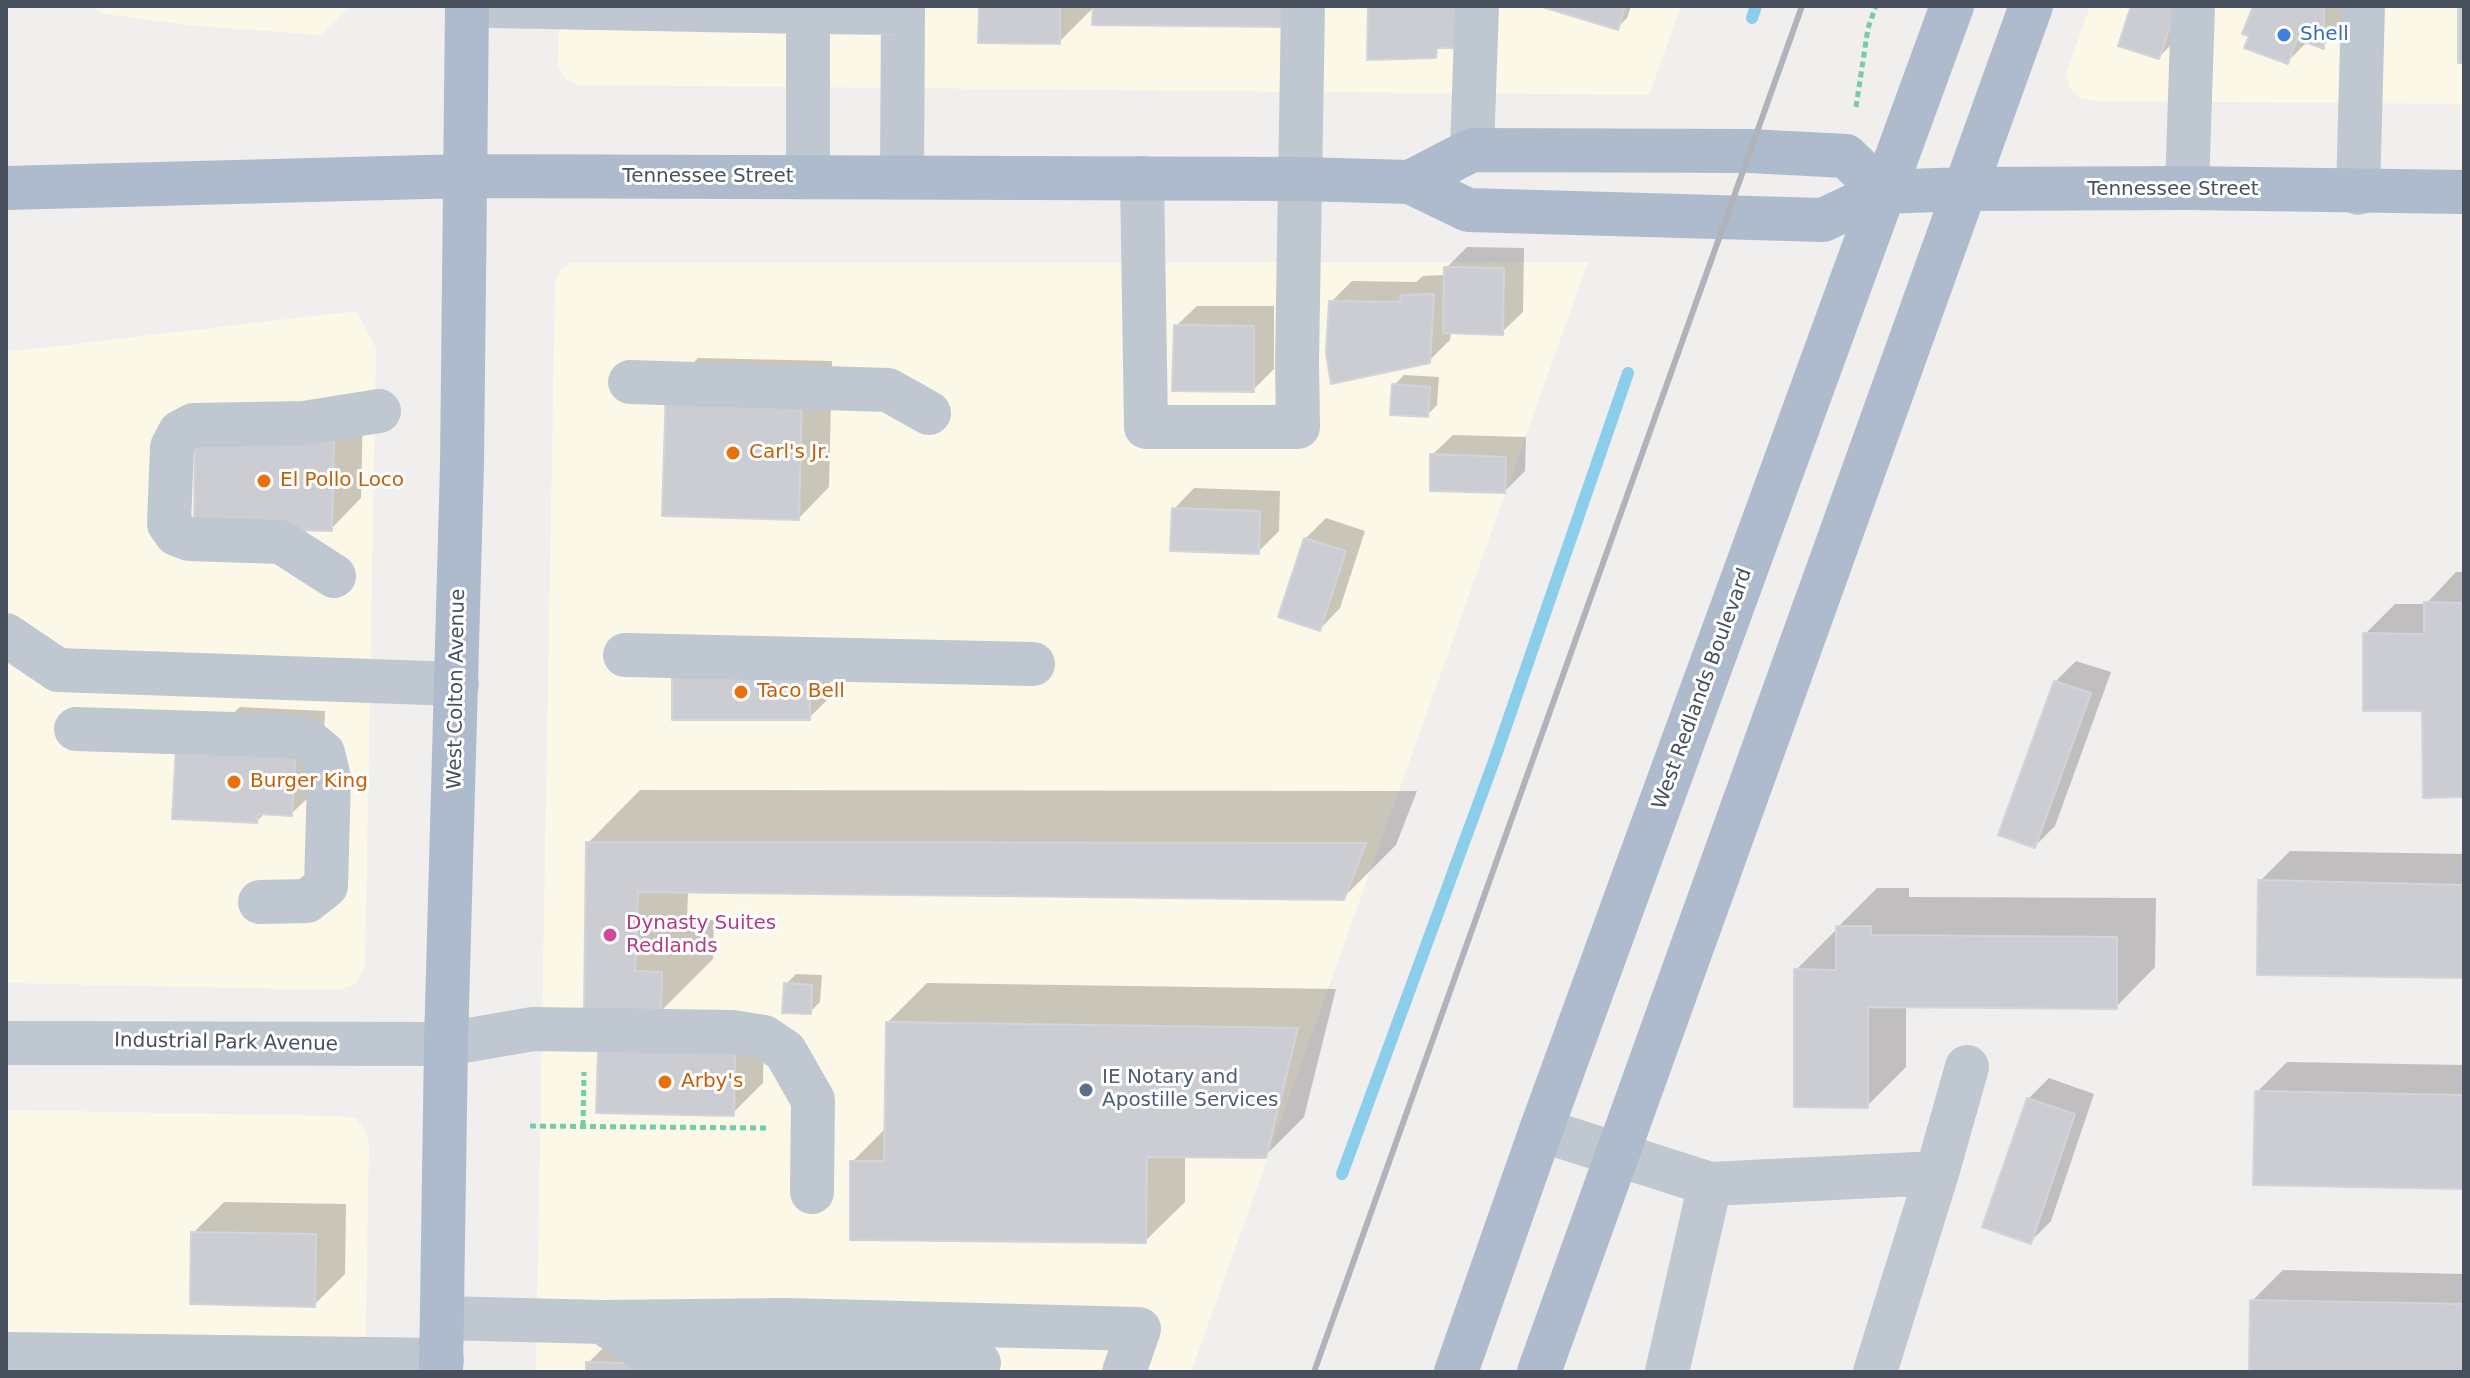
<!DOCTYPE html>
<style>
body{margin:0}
#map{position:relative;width:2470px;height:1378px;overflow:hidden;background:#f1eeee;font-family:"DejaVu Sans",sans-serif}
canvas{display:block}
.frame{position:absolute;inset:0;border:8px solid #47505c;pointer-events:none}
</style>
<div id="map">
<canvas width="2470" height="1378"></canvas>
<div class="frame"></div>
</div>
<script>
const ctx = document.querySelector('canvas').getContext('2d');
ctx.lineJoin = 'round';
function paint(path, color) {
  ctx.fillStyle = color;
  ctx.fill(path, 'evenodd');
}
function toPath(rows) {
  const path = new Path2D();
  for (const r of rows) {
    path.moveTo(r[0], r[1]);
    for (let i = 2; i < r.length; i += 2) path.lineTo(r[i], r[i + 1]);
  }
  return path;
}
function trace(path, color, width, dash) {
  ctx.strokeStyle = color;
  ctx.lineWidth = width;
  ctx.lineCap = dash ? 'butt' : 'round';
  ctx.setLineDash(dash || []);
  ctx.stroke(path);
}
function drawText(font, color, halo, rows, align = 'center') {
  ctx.font = font + ' "DejaVu Sans",sans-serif';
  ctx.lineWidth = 6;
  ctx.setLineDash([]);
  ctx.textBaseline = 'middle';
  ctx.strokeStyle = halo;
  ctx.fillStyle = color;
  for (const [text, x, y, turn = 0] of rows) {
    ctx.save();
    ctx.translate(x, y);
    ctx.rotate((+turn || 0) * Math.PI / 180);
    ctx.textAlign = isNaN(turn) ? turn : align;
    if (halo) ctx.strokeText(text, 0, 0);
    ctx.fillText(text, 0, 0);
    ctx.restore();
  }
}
const commercial = toPath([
 [90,6,349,6,321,35,186,25,106,14],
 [559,6,1681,6,1649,95,577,85,565,79,558,66],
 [2090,6,2464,6,2464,104,2095,101,2079,98,2070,88,2066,74],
 [1588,262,1191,1372,536,1372,555,283,561,269,570,263],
 [356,311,376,348,365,966,355,984,339,990,6,983,6,352],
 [6,1110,340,1116,356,1119,365,1130,369,1144,365,1372,6,1372]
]);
const shadow = toPath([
 [981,6,1304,6,1095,6,1059,42],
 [1546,6,1631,6,1627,18,1617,28],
 [2134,6,2183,6,2169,47,2159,57],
 [2255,6,2343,6,2343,26,2323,46,2308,41,2288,61,2251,35],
 [1467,247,1524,248,1523,312,1502,332,1451,332,1450,340,1429,361,1331,302,1352,281,1416,282,1423,276,1446,275,1446,268],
 [1197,306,1274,306,1274,369,1253,390,1176,326],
 [698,358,832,361,829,487,799,518,668,388],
 [1404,375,1439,377,1437,405,1427,415,1394,385],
 [363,406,361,498,331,529,196,526],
 [1453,435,1526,437,1525,471,1505,491,1432,455],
 [1194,488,1280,491,1279,531,1258,552,1174,509],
 [1326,518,1365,531,1340,608,1320,629,1305,539],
 [2456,572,2464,572,2464,795,2424,709,2365,634,2395,604,2426,604],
 [830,644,830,697,809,718,674,718],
 [2076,661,2111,672,2055,826,2035,846,2055,682],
 [240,707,325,711,322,784,291,814,265,813,257,821,228,718],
 [640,790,1417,791,1396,845,1343,898,688,891,687,919,714,920,713,959,660,1012,586,1012,588,843],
 [2290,851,2464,854,2464,976,2260,881],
 [1877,888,1909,888,1909,897,2156,898,2155,967,2116,1007,1906,1005,1906,1067,1867,1106,1796,970,1835,931,1838,931,1838,927],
 [796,974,822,975,820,1002,810,1012,786,984],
 [927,983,1336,989,1304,1117,1265,1156,1185,1155,1185,1202,1145,1241,852,1162,886,1128,888,1022],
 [764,1022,763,1083,733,1113,598,1111],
 [2287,1062,2464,1065,2464,1187,2257,1092],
 [2049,1078,2094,1094,2051,1221,2031,1241,2028,1099],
 [224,1202,346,1204,345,1274,314,1305,193,1233],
 [2283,1270,2464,1274,2464,1372,2251,1372,2252,1301],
 [618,1333,807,1337,588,1372,588,1363]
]);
const stream = toPath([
 [1752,18,1756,6],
 [1342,1174,1494,761,1628,373]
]);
const building = toPath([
 [979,6,1060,6,1060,44,978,43,979,6],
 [1093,6,1286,6,1286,27,1092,25,1093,6],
 [1368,6,1460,6,1459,48,1437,48,1436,58,1367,60,1368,6],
 [1539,6,1625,6,1618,30,1539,6],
 [2131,6,2177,6,2159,59,2118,46,2131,6],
 [2253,6,2324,6,2324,49,2297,39,2288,64,2244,48,2249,36,2242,34,2253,6],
 [2458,6,2464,6,2464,63,2458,63,2458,6],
 [1444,267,1504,268,1503,335,1443,333,1444,267],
 [1434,294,1430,363,1331,384,1326,353,1329,301,1400,302,1401,295,1434,294],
 [1174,325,1254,326,1254,392,1172,391,1174,325],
 [1392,384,1430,387,1428,417,1390,415,1392,384],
 [666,387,802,391,799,520,662,516,666,387],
 [195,433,334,435,332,531,194,528,195,433],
 [1430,454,1506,457,1505,493,1430,491,1430,454],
 [1172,508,1260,511,1259,554,1170,551,1172,508],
 [1304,538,1346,551,1320,631,1278,617,1304,538],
 [2424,602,2464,603,2464,797,2423,798,2422,711,2363,711,2363,633,2424,634,2424,602],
 [672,664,810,664,810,720,672,720,672,664],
 [2054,681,2091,693,2035,848,1998,835,2054,681],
 [296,741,292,816,258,814,257,823,172,819,176,747,296,741],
 [586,842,1366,843,1344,900,638,892,635,971,662,972,661,1014,584,1014,586,842],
 [2258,880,2464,885,2464,978,2257,975,2258,880],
 [1836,926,1871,926,1871,935,2117,937,2117,1009,1868,1007,1868,1108,1794,1107,1794,969,1836,970,1836,926],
 [784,983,812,985,811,1014,782,1013,784,983],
 [886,1022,1298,1028,1266,1158,1147,1157,1146,1243,850,1240,850,1161,884,1161,886,1022],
 [598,1049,735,1052,734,1116,596,1113,598,1049],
 [2255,1091,2464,1095,2464,1189,2253,1185,2255,1091],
 [2027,1098,2075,1114,2031,1244,1982,1227,2027,1098],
 [191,1232,316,1234,315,1307,190,1304,191,1232],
 [2250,1300,2464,1304,2464,1372,2249,1372,2250,1300],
 [586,1362,778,1367,778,1372,586,1372,586,1362]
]);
const path = toPath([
 [1856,107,1868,28,1876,6],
 [530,1126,769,1128],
 [583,1126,584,1072]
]);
const minor = toPath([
 [491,6,808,12,808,177],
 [808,12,903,13],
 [1472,150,1477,6],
 [902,177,903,6],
 [1142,178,1146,427,1298,427,1297,361,1303,6],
 [2187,188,2193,6],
 [2358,193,2363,6],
 [630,382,888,390,929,413],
 [334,576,281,542,189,539,176,534,169,524,172,447,180,432,193,425,304,423,379,411],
 [6,635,58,670,457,684],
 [625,655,1033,664],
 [76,729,295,736,308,741,323,753,329,778,326,886,307,901,260,902],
 [6,1043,446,1044,533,1029,732,1032,764,1037,785,1051,813,1100,812,1192],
 [1541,1130,1710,1184,1937,1173,1967,1067],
 [442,1318,602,1322,786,1320,1139,1329,1124,1372],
 [602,1322,641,1348,658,1354,979,1363],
 [6,1354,442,1360],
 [1667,1372,1710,1184],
 [1875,1372,1937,1173]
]);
const major = toPath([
 [1410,182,1472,150,1749,151,1846,156,1883,192],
 [6,188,464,176,1300,179,1410,182,1468,210,1823,220,1883,192,1964,189,2187,188,2464,192],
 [441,1372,446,1044,462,464,467,6],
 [1456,1372,1541,1130,1952,6],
 [1539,1372,2031,6]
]);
const rail = toPath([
 [1314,1372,1802,6]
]);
const markers = [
 [2284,35,8,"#3f7fe0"],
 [733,453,8,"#e8710a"],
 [264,481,8,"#e8710a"],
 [741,692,8,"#e8710a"],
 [234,782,8,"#e8710a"],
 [610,935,8,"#d1479c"],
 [665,1082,8,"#e8710a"],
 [1086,1090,8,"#5c6f8a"]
];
const shopNames = [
 ["Shell",2300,35]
];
const streetNames = [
 ["Tennessee Street",708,177],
 ["Tennessee Street",2173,190],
 ["West Colton Avenue",457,689,-89],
 ["West Redlands Boulevard",1703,689,-70],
 ["Industrial Park Avenue",226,1043,1]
];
const foodNames = [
 ["Carl's Jr.",749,453],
 ["El Pollo Loco",280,481],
 ["Taco Bell",757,692],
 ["Burger King",250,782],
 ["Arby's",681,1082]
];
const hotelNames = [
 ["Dynasty Suites",626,924],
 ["Redlands",626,947]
];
const serviceNames = [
 ["IE Notary and",1102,1078],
 ["Apostille Services",1102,1101]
];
paint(commercial, '#fcf8e8');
paint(shadow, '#0003');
trace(stream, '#8aceeb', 12);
paint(building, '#cbcdd3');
trace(building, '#d2d4da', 2);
trace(path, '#75cca9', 5, [6, 4]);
trace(minor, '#bfc7d0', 44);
trace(major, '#aebbcd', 44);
trace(rail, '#b0b3b9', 6);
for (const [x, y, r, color] of markers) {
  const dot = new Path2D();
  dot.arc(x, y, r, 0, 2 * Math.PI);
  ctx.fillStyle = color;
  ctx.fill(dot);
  trace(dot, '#fff', 3);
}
drawText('20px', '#366cbe', '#fff', shopNames, 'left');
drawText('20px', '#47505c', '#fff', streetNames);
drawText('20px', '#c56008', '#fff', foodNames, 'left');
drawText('20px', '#b23c85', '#fff', hotelNames, 'left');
drawText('20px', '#4e5e75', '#fff', serviceNames, 'left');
</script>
